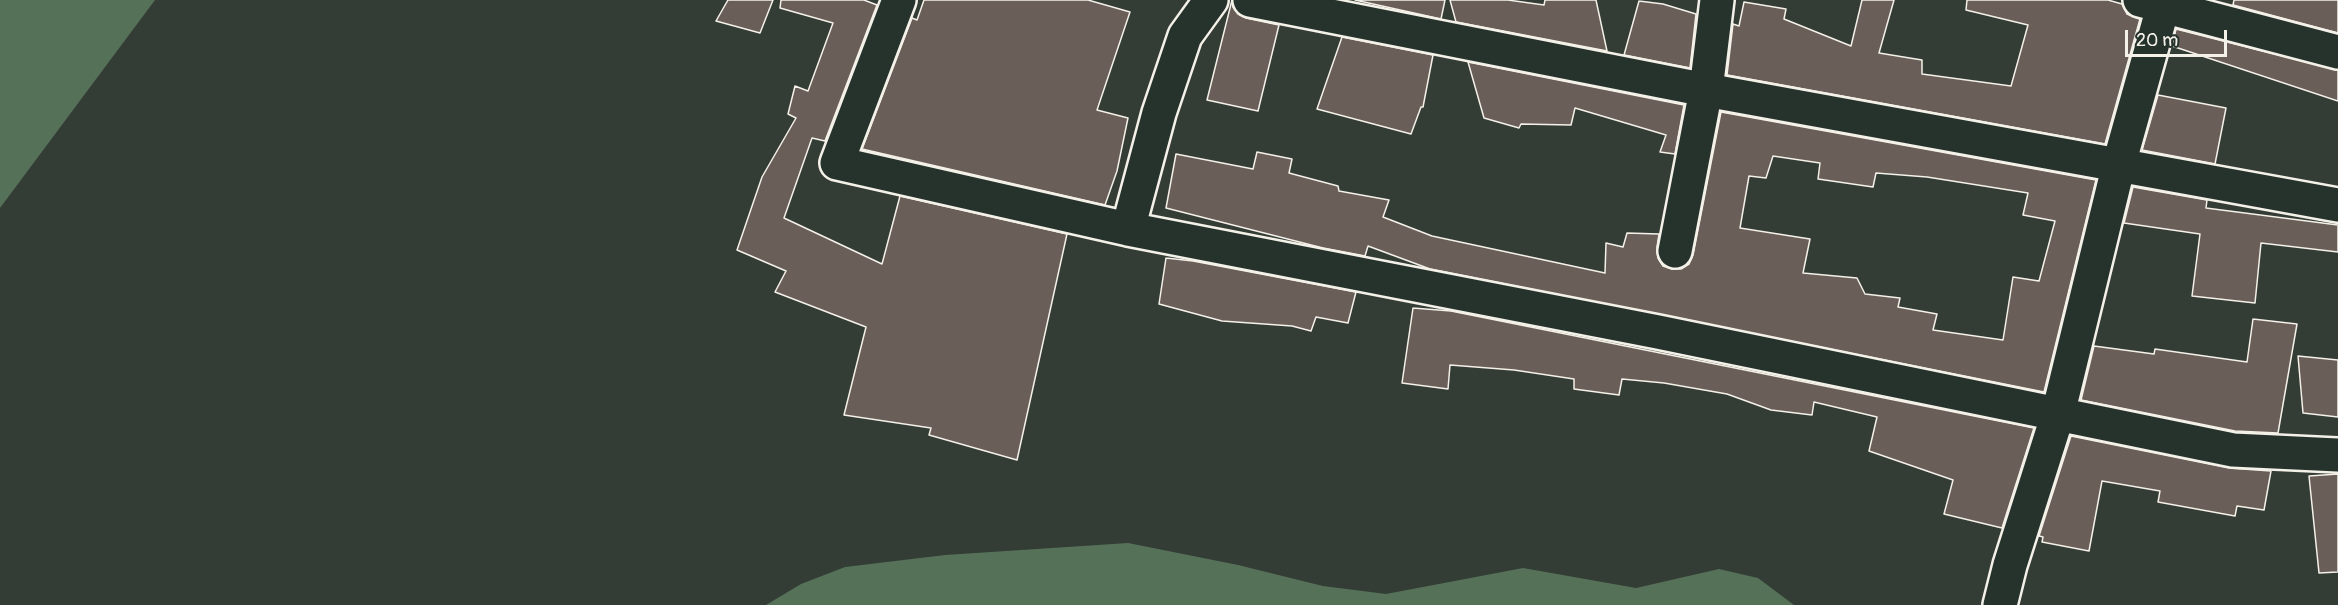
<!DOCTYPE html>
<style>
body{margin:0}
#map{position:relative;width:2338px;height:605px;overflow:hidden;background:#343c36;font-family:Pangolin,sans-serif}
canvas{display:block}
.scale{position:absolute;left:2125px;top:30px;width:102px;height:27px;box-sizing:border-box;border:3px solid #f4f1e8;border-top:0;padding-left:8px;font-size:18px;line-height:21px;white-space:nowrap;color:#f4f1e8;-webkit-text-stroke:4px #26332d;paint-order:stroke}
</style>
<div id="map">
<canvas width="2338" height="605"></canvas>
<div class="scale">20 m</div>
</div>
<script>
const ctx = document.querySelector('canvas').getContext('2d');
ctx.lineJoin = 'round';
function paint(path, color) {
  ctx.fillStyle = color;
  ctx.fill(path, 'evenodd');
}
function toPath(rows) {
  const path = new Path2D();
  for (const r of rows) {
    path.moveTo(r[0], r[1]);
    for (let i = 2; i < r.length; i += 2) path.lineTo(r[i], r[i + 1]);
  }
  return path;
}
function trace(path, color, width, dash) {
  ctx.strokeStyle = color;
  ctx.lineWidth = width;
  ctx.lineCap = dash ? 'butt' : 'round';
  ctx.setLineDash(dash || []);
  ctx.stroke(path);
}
const green = toPath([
 [0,0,155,0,0,208],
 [1128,543,1238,565,1323,586,1386,594,1523,568,1636,588,1719,569,1758,578,1794,605,766,605,801,584,845,567,945,555]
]);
const building = toPath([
 [728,0,773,0,760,33,716,21,728,0],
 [781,0,864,0,877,5,825,141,812,138,784,218,882,264,900,196,1067,234,1017,460,929,435,931,428,844,415,866,327,775,292,786,271,737,250,762,177,796,118,788,114,795,86,808,91,833,23,780,8,781,0],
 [924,0,1088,0,1130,12,1097,110,1128,118,1117,171,1105,205,862,149,912,18,917,20,924,0],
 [1232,0,1233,7,1238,14,1246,18,1279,25,1258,111,1207,100,1232,0],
 [1355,0,1445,0,1441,19,1355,0],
 [1450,0,1508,0,1544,5,1545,0,1596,0,1607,51,1456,22,1450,0],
 [1862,0,1894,0,1879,53,1922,60,1922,74,2011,86,2028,25,1966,10,1967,0,2108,0,2122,4,2127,14,2140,19,2105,144,1727,75,1733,24,1739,26,1744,2,1786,9,1784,19,1851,46,1862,0],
 [2234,0,2338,0,2338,33,2233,5,2234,0],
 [1639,1,1663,4,1696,14,1690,68,1624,55,1639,1],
 [2176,29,2338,70,2338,101,2172,46,2176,29],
 [1342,37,1433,55,1423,107,1421,107,1411,134,1317,109,1342,37],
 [1468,62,1684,105,1675,154,1660,152,1666,135,1575,108,1571,125,1521,124,1519,128,1484,118,1468,62],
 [2158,95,2226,108,2215,164,2142,150,2158,95],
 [1721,112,2096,180,2044,392,1430,269,1368,246,1365,256,1323,248,1166,208,1176,154,1253,169,1257,152,1292,159,1289,173,1338,186,1339,191,1389,200,1383,217,1432,236,1605,273,1606,243,1623,247,1627,233,1659,234,1657,247,1658,258,1663,266,1672,269,1681,269,1689,264,1693,255,1721,112],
 [1773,156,1820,163,1818,179,1873,187,1876,173,1927,177,2028,193,2023,215,2055,221,2039,281,2013,277,2003,340,1933,330,1937,314,1898,307,1900,298,1865,294,1857,278,1803,273,1810,239,1740,228,1749,176,1766,178,1773,156],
 [2133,187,2207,200,2206,208,2338,225,2338,252,2261,243,2255,303,2192,296,2200,234,2124,223,2133,187],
 [1166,258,1193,261,1356,292,1348,323,1316,317,1311,331,1292,326,1222,321,1159,304,1166,258],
 [1413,308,1451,311,2034,428,2002,528,1944,514,1953,480,1869,451,1877,417,1814,402,1812,415,1771,410,1727,394,1664,383,1622,379,1619,395,1574,389,1574,379,1514,370,1450,365,1448,389,1402,383,1413,308],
 [2253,319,2297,324,2278,433,2235,431,2081,400,2094,346,2154,354,2155,349,2247,362,2253,319],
 [2298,356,2338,360,2338,417,2303,413,2298,356],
 [2071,436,2229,468,2271,471,2264,510,2237,506,2235,516,2158,502,2160,491,2102,481,2089,551,2042,542,2043,537,2039,536,2071,436],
 [2338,474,2338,572,2319,573,2309,476,2338,474]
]);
const street = toPath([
 [899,0,837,163,1128,229,1658,332,2233,450,2338,455],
 [1250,0,1706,90,2338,205],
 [2140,0,2338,52],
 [1128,229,1159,113,1185,36,1211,0],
 [1675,251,1706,90,1717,0],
 [2000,605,2010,565,2058,414,2119,164,2165,0]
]);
paint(green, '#557158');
paint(building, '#6a5e59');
trace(building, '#f4f1e8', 1.5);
trace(street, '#f4f1e8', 38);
trace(street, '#26332d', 33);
</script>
